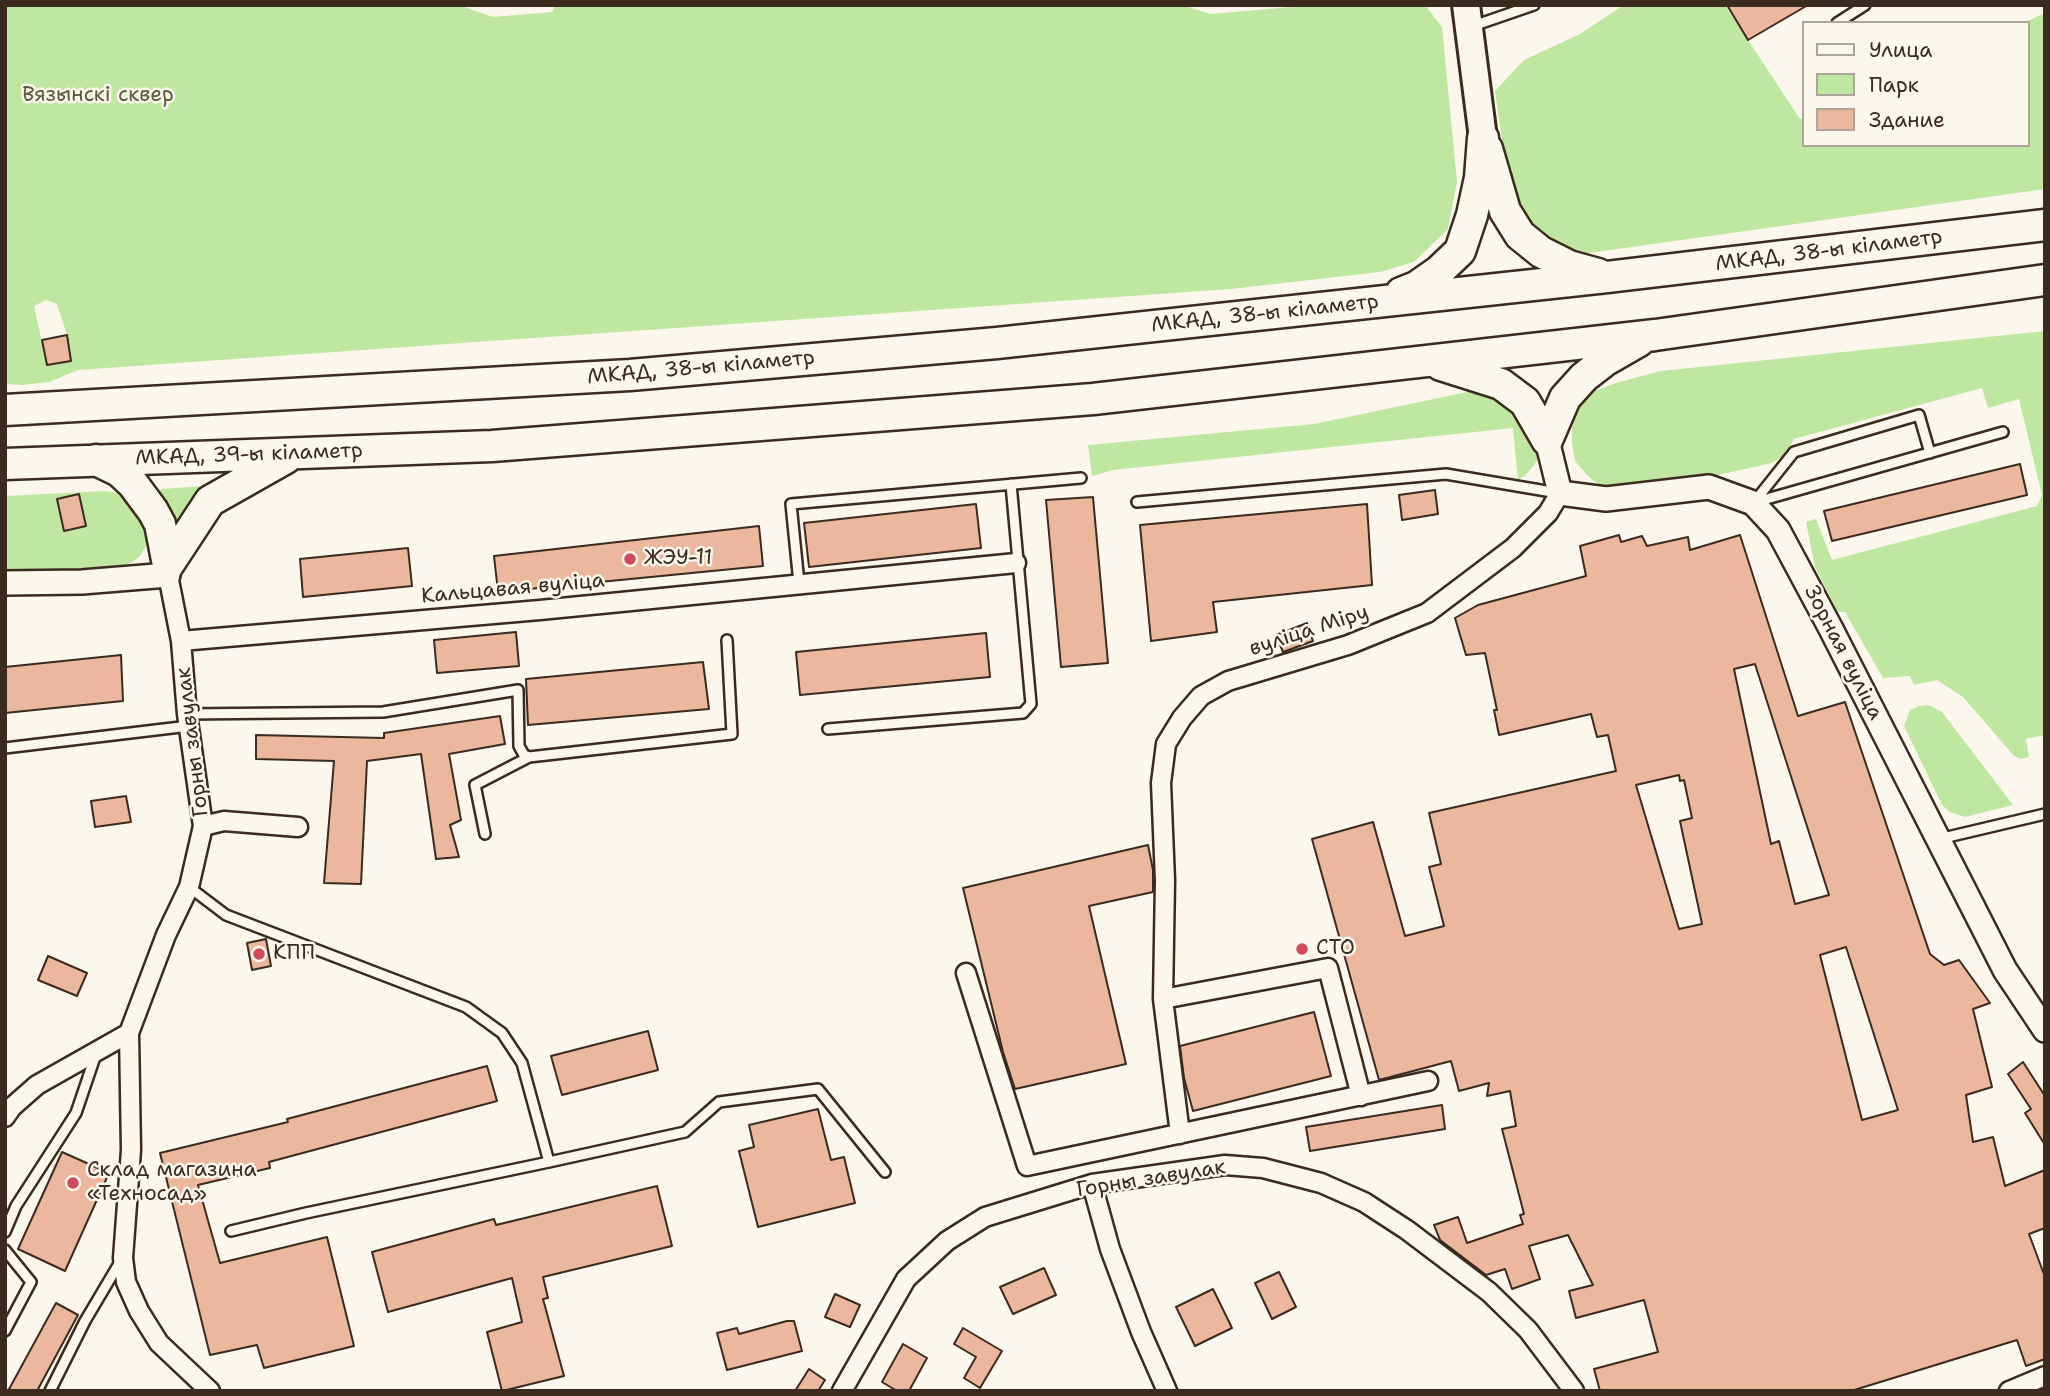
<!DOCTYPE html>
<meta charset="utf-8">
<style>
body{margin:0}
#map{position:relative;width:2050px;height:1396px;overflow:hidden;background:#fbf7ec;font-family:"Shantell Sans",sans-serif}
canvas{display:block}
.frame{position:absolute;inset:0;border:7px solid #3b2a1e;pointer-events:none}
.legend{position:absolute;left:1802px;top:21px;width:228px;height:126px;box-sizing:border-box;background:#fbf7ec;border:2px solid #aea59a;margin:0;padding:9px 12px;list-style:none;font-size:21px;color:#3b2a1e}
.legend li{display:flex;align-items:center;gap:14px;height:35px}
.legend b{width:35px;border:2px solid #aea59a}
</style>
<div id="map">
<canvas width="2050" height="1396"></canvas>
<div class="frame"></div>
<ul class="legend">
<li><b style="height:9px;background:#fbf7ec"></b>Улица</li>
<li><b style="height:19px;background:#c0e7a2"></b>Парк</li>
<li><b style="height:19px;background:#ebb79e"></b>Здание</li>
</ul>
</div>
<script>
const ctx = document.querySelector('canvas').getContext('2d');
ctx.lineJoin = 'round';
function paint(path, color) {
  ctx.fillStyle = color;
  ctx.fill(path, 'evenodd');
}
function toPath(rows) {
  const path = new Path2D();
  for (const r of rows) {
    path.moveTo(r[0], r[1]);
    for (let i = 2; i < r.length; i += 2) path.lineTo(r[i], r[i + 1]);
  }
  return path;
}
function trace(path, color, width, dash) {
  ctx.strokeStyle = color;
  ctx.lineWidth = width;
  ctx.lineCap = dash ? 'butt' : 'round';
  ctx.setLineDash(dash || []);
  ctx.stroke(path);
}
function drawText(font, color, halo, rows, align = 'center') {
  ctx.font = font + ' "Shantell Sans",sans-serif';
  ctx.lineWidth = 5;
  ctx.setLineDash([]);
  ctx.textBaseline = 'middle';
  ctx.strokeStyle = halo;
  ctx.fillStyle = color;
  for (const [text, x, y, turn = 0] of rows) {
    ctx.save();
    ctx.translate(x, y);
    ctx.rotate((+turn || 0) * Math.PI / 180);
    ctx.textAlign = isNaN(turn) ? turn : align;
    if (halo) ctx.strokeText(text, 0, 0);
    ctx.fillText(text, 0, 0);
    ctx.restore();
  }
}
const green = toPath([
 [5,5,459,5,493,17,552,12,555,5,1183,5,1210,14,1314,5,1425,5,1442,27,1457,182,1448,229,1414,262,1380,272,1231,289,78,370,49,382,21,385,5,384],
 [46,300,57,304,67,335,71,361,47,365,34,306],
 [1624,5,1725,5,1800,119,1803,118,1803,145,2027,145,2027,23,2023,23,2045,13,2045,189,1582,254,1546,247,1510,195,1495,91,1524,60,1580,34],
 [2045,331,2045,735,2026,739,2029,757,2021,759,2014,756,1963,697,1937,680,1914,685,1910,676,1883,678,1845,612,1838,612,1815,567,1806,522,1816,519,1832,560,2037,506,2042,495,2019,399,1988,408,1982,388,1794,439,1785,455,1772,463,1700,479,1695,475,1690,480,1615,488,1598,484,1586,474,1575,461,1572,443,1572,427,1577,408,1592,392,1619,382,1661,371],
 [1477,390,1508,401,1537,447,1537,461,1526,475,1518,480,1513,428,1113,470,1092,476,1088,445,1314,424],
 [203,486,206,491,177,536,159,493,161,489],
 [104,491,120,493,130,499,149,531,147,544,140,556,131,563,115,568,63,573,5,572,5,496],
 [1929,705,1942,712,2013,805,1965,817,1950,812,1942,805,1904,726,1910,710,1919,706]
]);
const building = toPath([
 [1727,5,1808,5,1748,40,1727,5],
 [67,335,71,361,47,365,42,340,67,335],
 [2020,464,2027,495,1832,541,1824,511,2020,464],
 [1435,490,1438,514,1402,520,1399,495,1435,490],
 [79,494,86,526,64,531,57,499,79,494],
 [1093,497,1108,663,1061,667,1046,500,1093,497],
 [976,504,981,548,809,567,804,523,976,504],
 [1367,504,1372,585,1213,602,1217,632,1151,641,1140,525,1367,504],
 [759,526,763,566,498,592,494,556,759,526],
 [1619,535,1621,542,1642,536,1647,546,1688,537,1690,550,1740,535,1798,716,1845,702,1930,954,1944,965,1959,960,1990,1003,1973,1009,1992,1087,1966,1095,1973,1142,1993,1137,2005,1186,2045,1170,2045,1228,2029,1234,2045,1277,2045,1359,2026,1366,2017,1340,1851,1391,1600,1391,1594,1369,1658,1352,1644,1300,1576,1318,1569,1291,1593,1285,1568,1235,1529,1246,1540,1279,1512,1289,1505,1269,1486,1275,1440,1240,1434,1225,1458,1217,1467,1243,1523,1224,1520,1215,1524,1214,1502,1129,1516,1126,1510,1091,1487,1096,1489,1083,1459,1091,1451,1061,1379,1080,1312,839,1373,822,1405,936,1444,926,1429,867,1441,864,1429,813,1616,771,1608,735,1597,737,1591,714,1499,735,1494,710,1497,710,1485,653,1466,655,1455,618,1478,605,1586,576,1580,546,1619,535],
 [1755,664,1829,895,1795,904,1779,841,1771,844,1734,669,1755,664],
 [1679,775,1680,781,1684,780,1692,818,1680,821,1702,924,1679,929,1636,785,1679,775],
 [1846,947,1898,1110,1862,1120,1820,955,1846,947],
 [408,548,412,586,303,597,300,559,408,548],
 [1307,623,1313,641,1283,652,1276,635,1307,623],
 [516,632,519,666,437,673,434,640,516,632],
 [986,633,990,677,800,695,796,652,986,633],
 [121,655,123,701,5,713,5,667,121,655],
 [703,662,709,709,528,725,526,679,703,662],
 [500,716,505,744,449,754,461,820,450,825,459,857,436,859,421,754,367,761,361,884,324,883,334,761,256,759,256,735,384,738,384,733,500,716],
 [126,796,131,822,95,827,91,801,126,796],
 [1148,845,1153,870,1153,892,1089,906,1126,1064,1015,1089,1003,1052,963,888,1148,845],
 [266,939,271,966,252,970,247,943,266,939],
 [48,956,87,973,77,996,38,980,48,956],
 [1314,1012,1331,1076,1193,1111,1184,1078,1180,1046,1314,1012],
 [648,1031,658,1070,562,1095,551,1056,648,1031],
 [2023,1062,2045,1096,2045,1145,2025,1113,2031,1109,2008,1074,2023,1062],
 [487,1066,497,1101,269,1162,270,1168,198,1185,220,1263,327,1237,354,1346,264,1368,257,1345,210,1355,160,1153,288,1122,287,1119,487,1066],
 [1442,1105,1445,1129,1310,1151,1306,1127,1442,1105],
 [818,1109,831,1160,844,1157,855,1203,758,1227,739,1151,754,1147,749,1125,818,1109],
 [62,1152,109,1173,65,1271,18,1249,62,1152],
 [657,1186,672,1246,543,1277,548,1298,543,1299,564,1376,502,1391,487,1332,522,1322,512,1278,388,1312,372,1252,494,1219,496,1225,657,1186],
 [1044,1268,1056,1295,1013,1314,1000,1287,1044,1268],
 [1279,1272,1296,1307,1272,1319,1255,1283,1279,1272],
 [1213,1289,1232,1328,1195,1346,1176,1307,1213,1289],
 [835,1294,860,1305,850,1327,825,1317,835,1294],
 [56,1303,78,1315,37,1391,8,1391,56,1303],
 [787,1321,794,1321,802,1351,727,1370,717,1333,737,1328,739,1334,787,1321],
 [963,1328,1002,1351,980,1388,964,1378,976,1357,954,1344,963,1328],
 [903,1344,927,1358,909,1391,897,1391,882,1382,903,1344],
 [809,1369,825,1380,818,1391,795,1391,809,1369]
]);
const service = toPath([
 [1837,23,1865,5],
 [1473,26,1534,5],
 [1755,501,1794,452,1919,415,1930,453],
 [1137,502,1446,474,1558,493],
 [1756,502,2003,432],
 [799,583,791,504,1081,478],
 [187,714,383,712,518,690,519,746,524,755,529,757,732,734,727,640],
 [828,729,1023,713,1031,704,1011,484],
 [5,748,189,726],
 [485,834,475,785,529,757],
 [1939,839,2045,814],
 [189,887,226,915,466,1007,502,1033,522,1063,549,1162,685,1132,719,1102,818,1089,885,1172],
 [231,1231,306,1213,549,1162],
 [5,1232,16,1206,76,1113,96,1054],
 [5,1250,31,1282,5,1331],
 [50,1391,85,1321,120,1262]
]);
const minor = toPath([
 [168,575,181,641,187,714,203,826,189,887,166,935,129,1033,131,1150,123,1258,126,1282,139,1311,159,1343,210,1391],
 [181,641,540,610,1016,563],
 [203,826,224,821,298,827],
 [966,973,1027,1166,1428,1081],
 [1163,999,1165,880,1161,783,1166,744,1182,718,1201,696,1228,681,1348,645,1427,613,1513,548,1548,513,1560,493],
 [5,1117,12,1107,37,1085,129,1033],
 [1180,1134,1163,999,1328,968,1361,1096],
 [1092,1184,1110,1249,1141,1332,1167,1391],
 [842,1391,906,1279,947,1241,985,1217,1092,1184,1225,1165,1263,1168,1321,1183,1364,1202,1407,1230,1489,1292,1528,1330,1574,1391],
 [2009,1391,2045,1376]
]);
const tertiary = toPath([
 [1547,440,1560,493,1606,499,1709,487,1753,503,1778,530,1831,629,2005,970,2045,1030],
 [5,583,82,582,168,575,168,565]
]);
const secondary = toPath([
 [1466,5,1483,138]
]);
const trunk = toPath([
 [1487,149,1505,211,1520,235,1541,252,1569,266,1598,274],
 [1401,293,1416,287,1439,271,1460,251,1472,215,1480,178,1483,138],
 [1441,365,1501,384,1525,402,1547,440],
 [5,410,630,375,997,343,1607,277,2045,225],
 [1547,440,1565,398,1584,377,1606,360,1639,341],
 [96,460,119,471,133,484,153,511,160,524,168,565],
 [5,464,492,446,1093,399,1655,335,2045,280],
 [168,565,210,501,286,458]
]);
const markers = [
 [630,559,7,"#d1495b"],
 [1302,949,7,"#d1495b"],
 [259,954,7,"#d1495b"],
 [73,1183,7,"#d1495b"]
];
const parkNames = [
 ["Вязынскі сквер",98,96]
];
const streetNames = [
 ["МКАД, 38-ы кіламетр",1829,251,-7],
 ["МКАД, 38-ы кіламетр",1265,314,-6],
 ["МКАД, 38-ы кіламетр",701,368,-5],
 ["МКАД, 39-ы кіламетр",249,455,-2],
 ["Кальцавая вуліца",513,589,-5],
 ["вуліца Міру",1309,631,-18],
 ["Зорная вуліца",1843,653,63],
 ["Горны завулак",193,742,-97],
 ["Горны завулак",1151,1179,-9]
];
const poiNames = [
 ["ЖЭУ-11",644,559],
 ["СТО",1316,949],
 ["КПП",273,954],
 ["Склад магазина",87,1171],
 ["«Техносад»",87,1195]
];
paint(green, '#c0e7a2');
paint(building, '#ebb79e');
trace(building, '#3b2a1e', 2);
trace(service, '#3b2a1e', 14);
trace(minor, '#3b2a1e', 23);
trace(tertiary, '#3b2a1e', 28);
trace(secondary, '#3b2a1e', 32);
trace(trunk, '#3b2a1e', 35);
trace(service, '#fbf7ec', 9);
trace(minor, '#fbf7ec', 18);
trace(tertiary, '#fbf7ec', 23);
trace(secondary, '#fbf7ec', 26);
trace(trunk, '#fbf7ec', 30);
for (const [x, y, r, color] of markers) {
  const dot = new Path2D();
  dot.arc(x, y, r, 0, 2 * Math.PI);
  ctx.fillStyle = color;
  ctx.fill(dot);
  trace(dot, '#fbf7ec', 2.5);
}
drawText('21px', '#5c593f', '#fbf7ec', parkNames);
drawText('21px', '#3b2a1e', '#fbf7ec', streetNames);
drawText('21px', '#3b2a1e', '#fbf7ec', poiNames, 'left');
</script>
